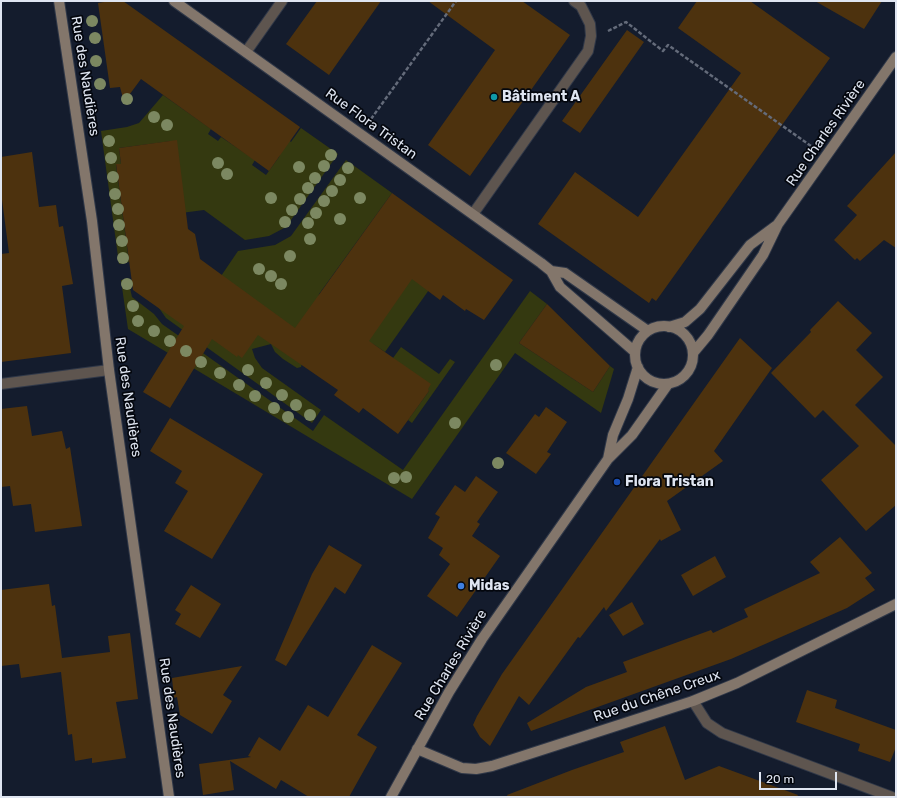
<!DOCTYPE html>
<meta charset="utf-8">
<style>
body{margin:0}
#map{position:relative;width:897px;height:798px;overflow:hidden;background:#141c2d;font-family:Rubik,sans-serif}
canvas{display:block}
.frame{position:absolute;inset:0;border:2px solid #dfe5f1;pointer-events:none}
.scale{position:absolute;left:759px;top:772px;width:78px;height:18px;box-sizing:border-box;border:2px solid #dfe5f1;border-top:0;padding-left:5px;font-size:12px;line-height:14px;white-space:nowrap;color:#dfe5f1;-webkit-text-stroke:3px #04070e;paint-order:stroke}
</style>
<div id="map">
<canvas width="897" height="798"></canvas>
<div class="frame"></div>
<div class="scale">20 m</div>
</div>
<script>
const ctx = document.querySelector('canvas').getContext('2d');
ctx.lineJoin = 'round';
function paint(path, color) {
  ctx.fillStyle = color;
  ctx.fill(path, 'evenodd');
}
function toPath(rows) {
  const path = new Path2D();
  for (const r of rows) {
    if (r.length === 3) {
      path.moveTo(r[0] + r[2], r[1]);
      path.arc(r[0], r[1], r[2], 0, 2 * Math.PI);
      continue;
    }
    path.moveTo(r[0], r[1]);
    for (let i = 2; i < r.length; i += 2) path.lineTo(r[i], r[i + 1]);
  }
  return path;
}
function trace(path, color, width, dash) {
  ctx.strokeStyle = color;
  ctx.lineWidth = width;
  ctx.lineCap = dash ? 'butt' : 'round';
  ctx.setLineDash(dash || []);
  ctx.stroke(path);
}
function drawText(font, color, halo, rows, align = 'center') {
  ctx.font = font + ' Rubik,sans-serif';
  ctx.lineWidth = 3.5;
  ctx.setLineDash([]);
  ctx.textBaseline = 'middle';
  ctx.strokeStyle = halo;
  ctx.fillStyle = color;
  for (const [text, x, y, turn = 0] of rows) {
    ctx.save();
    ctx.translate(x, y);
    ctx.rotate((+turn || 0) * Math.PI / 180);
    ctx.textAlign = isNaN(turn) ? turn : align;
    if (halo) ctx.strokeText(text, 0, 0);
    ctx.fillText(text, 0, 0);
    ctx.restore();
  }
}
const green = toPath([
 [163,95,211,129,208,134,218,141,221,137,255,160,252,165,266,175,279,157,286,138,291,142,301,128,338,154,286,227,269,236,245,240,204,210,181,213,172,141,119,148,121,164,116,165,129,262,119,264,101,131,127,127,139,123],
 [346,160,392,193,319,294,301,367,297,368,283,359,275,352,271,344,252,349,255,358,262,368,321,410,312,423,166,318,159,308,219,279,238,251,275,245,291,236],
 [405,268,431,287,385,352,373,344,360,341],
 [128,279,132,297,154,314,162,324,313,431,324,415,403,470,530,291,547,304,519,343,593,392,610,366,614,369,601,413,515,353,412,499,128,329,121,280],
 [401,347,439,374,450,359,455,362,412,423,408,420,429,391,393,358]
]);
const building = toPath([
 [110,1,123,1,300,127,269,171,141,79,124,102,120,87,110,88,98,3],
 [317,1,381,1,329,75,286,44],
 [428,1,522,1,570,35,470,176,428,145,495,50],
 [697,1,750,1,830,58,656,301,652,298,649,303,538,224,575,172,638,217,741,73,678,28],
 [815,1,882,1,864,29],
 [627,30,644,42,580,133,562,121],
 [177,140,188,229,195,234,200,259,295,328,392,193,513,280,484,320,466,309,465,311,443,295,440,300,412,279,369,341,431,384,428,389,429,391,398,434,363,408,359,413,334,395,338,390,258,335,242,358,238,355,237,357,212,339,170,408,143,392,184,326,133,290,116,164,121,164,119,148],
 [32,152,39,207,56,205,59,227,63,226,73,284,62,286,71,353,1,362,1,254,9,253,1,192,1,157],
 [896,152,896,248,884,240,860,261,857,258,855,260,834,240,857,215,847,206],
 [838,301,872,333,856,350,883,377,855,405,896,446,896,505,866,531,821,480,859,446,823,410,815,418,771,373,811,332,810,330],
 [547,304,610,366,593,392,519,343],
 [740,338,772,368,714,451,723,461,667,501,681,530,661,541,660,539,606,611,604,607,580,638,578,637,529,705,519,696,490,746,480,737,473,725,477,716,502,674],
 [27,406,32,436,62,431,66,449,70,447,82,526,35,532,31,504,13,506,10,486,1,487,1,409],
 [546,407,567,422,547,452,551,454,536,474,506,453,535,414,539,417],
 [170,418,263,474,212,559,164,531,188,491,175,483,182,471,150,451],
 [476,476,498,492,477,522,480,524,472,536,500,556,457,617,427,596,450,564,439,555,443,548,428,538,440,517,435,514,455,485,465,492],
 [840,537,872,573,865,578,875,590,847,608,731,659,531,731,527,723,586,687,627,672,623,662,711,630,713,633,748,617,744,609,820,573,810,562],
 [329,545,362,565,345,594,335,587,286,666,275,660,312,574],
 [715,556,726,577,693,596,681,575],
 [49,584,52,606,55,605,62,658,110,652,108,636,130,633,138,699,116,702,126,758,92,763,92,758,75,761,72,734,68,735,61,672,21,678,19,664,1,666,1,590],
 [191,585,221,604,200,638,175,624,181,614,175,610],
 [632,602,644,624,623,636,609,615],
 [372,645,402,663,357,735,377,747,349,797,309,797,281,780,276,789,230,761,234,790,203,795,199,764,251,757,248,756,259,737,280,751,308,705,328,717],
 [242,666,223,695,232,701,212,734,180,715,177,697,174,698,172,678],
 [807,690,837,700,835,708,896,730,896,747,890,762,858,751,860,744,796,722],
 [665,726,685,780,719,766,798,795,797,797,508,797,507,795,572,770,624,752,620,742]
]);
const path = toPath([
 [608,31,626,22,663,51,668,45,811,146],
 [371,119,456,1]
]);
const street = toPath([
 [246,52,282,1],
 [473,214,588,51,591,36,590,24,581,6,574,1],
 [1,384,109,370],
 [693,701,707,723,722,733,892,797]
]);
const secondary = toPath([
 [59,1,92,221,109,370,169,797],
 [174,1,541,263,551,271,560,287,635,352],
 [551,271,565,273,648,331],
 [664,355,29],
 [669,327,685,322,700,309,750,245,777,225],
 [693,353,708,335,763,255,778,224,896,57],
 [608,459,613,435,628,399,638,367],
 [417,749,462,768,476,769,492,766,693,701,737,683,896,604],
 [391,797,449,692,482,639,608,459,632,435,668,384]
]);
const trees = [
 [92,21],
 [95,38],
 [96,61],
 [100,84],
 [127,99],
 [154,117],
 [167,125],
 [109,141],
 [331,155],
 [111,158],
 [218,163],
 [324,166],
 [299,167],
 [348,168],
 [227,174],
 [113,177],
 [315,178],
 [340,180],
 [308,188],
 [332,191],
 [115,194],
 [271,198],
 [360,198],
 [300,199],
 [324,201],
 [118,209],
 [292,210],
 [316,213],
 [340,219],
 [285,222],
 [308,223],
 [119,225],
 [310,239],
 [122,241],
 [290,256],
 [123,258],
 [259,269],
 [271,276],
 [127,284],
 [281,284],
 [133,306],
 [138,321],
 [154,331],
 [170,341],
 [186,351],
 [201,362],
 [496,365],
 [248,370],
 [220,373],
 [266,383],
 [239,385],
 [282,395],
 [255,396],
 [296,405],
 [274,408],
 [310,415],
 [288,417],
 [455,423],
 [498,463],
 [406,477],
 [394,478]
];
const markers = [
 [494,97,4,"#0f9aa8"],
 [617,482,4,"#1a4fb4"],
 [461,586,4,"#3f7fe0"]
];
const streetNames = [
 ["Rue des Naudières",85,76,81],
 ["Rue Flora Tristan",371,124,36],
 ["Rue Charles Rivière",826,133,-55],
 ["Rue des Naudières",128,397,82],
 ["Rue Charles Rivière",451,665,-59],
 ["Rue du Chêne Creux",657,696,-19],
 ["Rue des Naudières",172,718,82]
];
const poiNames = [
 ["Bâtiment A",502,97],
 ["Flora Tristan",625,482],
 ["Midas",469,586]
];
paint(green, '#343910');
paint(building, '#4d320e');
trace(street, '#303848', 12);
trace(secondary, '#303848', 12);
trace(path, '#646b7a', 2.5, [4, 2]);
trace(street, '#5e554f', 10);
trace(secondary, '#83766b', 10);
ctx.fillStyle = '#7c8861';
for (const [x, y] of trees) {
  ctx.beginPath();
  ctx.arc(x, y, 6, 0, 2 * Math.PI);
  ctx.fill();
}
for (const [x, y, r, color] of markers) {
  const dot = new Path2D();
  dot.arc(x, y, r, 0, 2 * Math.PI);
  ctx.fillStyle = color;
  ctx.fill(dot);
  trace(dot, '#04070e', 1.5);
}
drawText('14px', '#dfe5f1', '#04070e', streetNames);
drawText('bold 14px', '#dfe5f1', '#04070e', poiNames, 'left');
</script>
